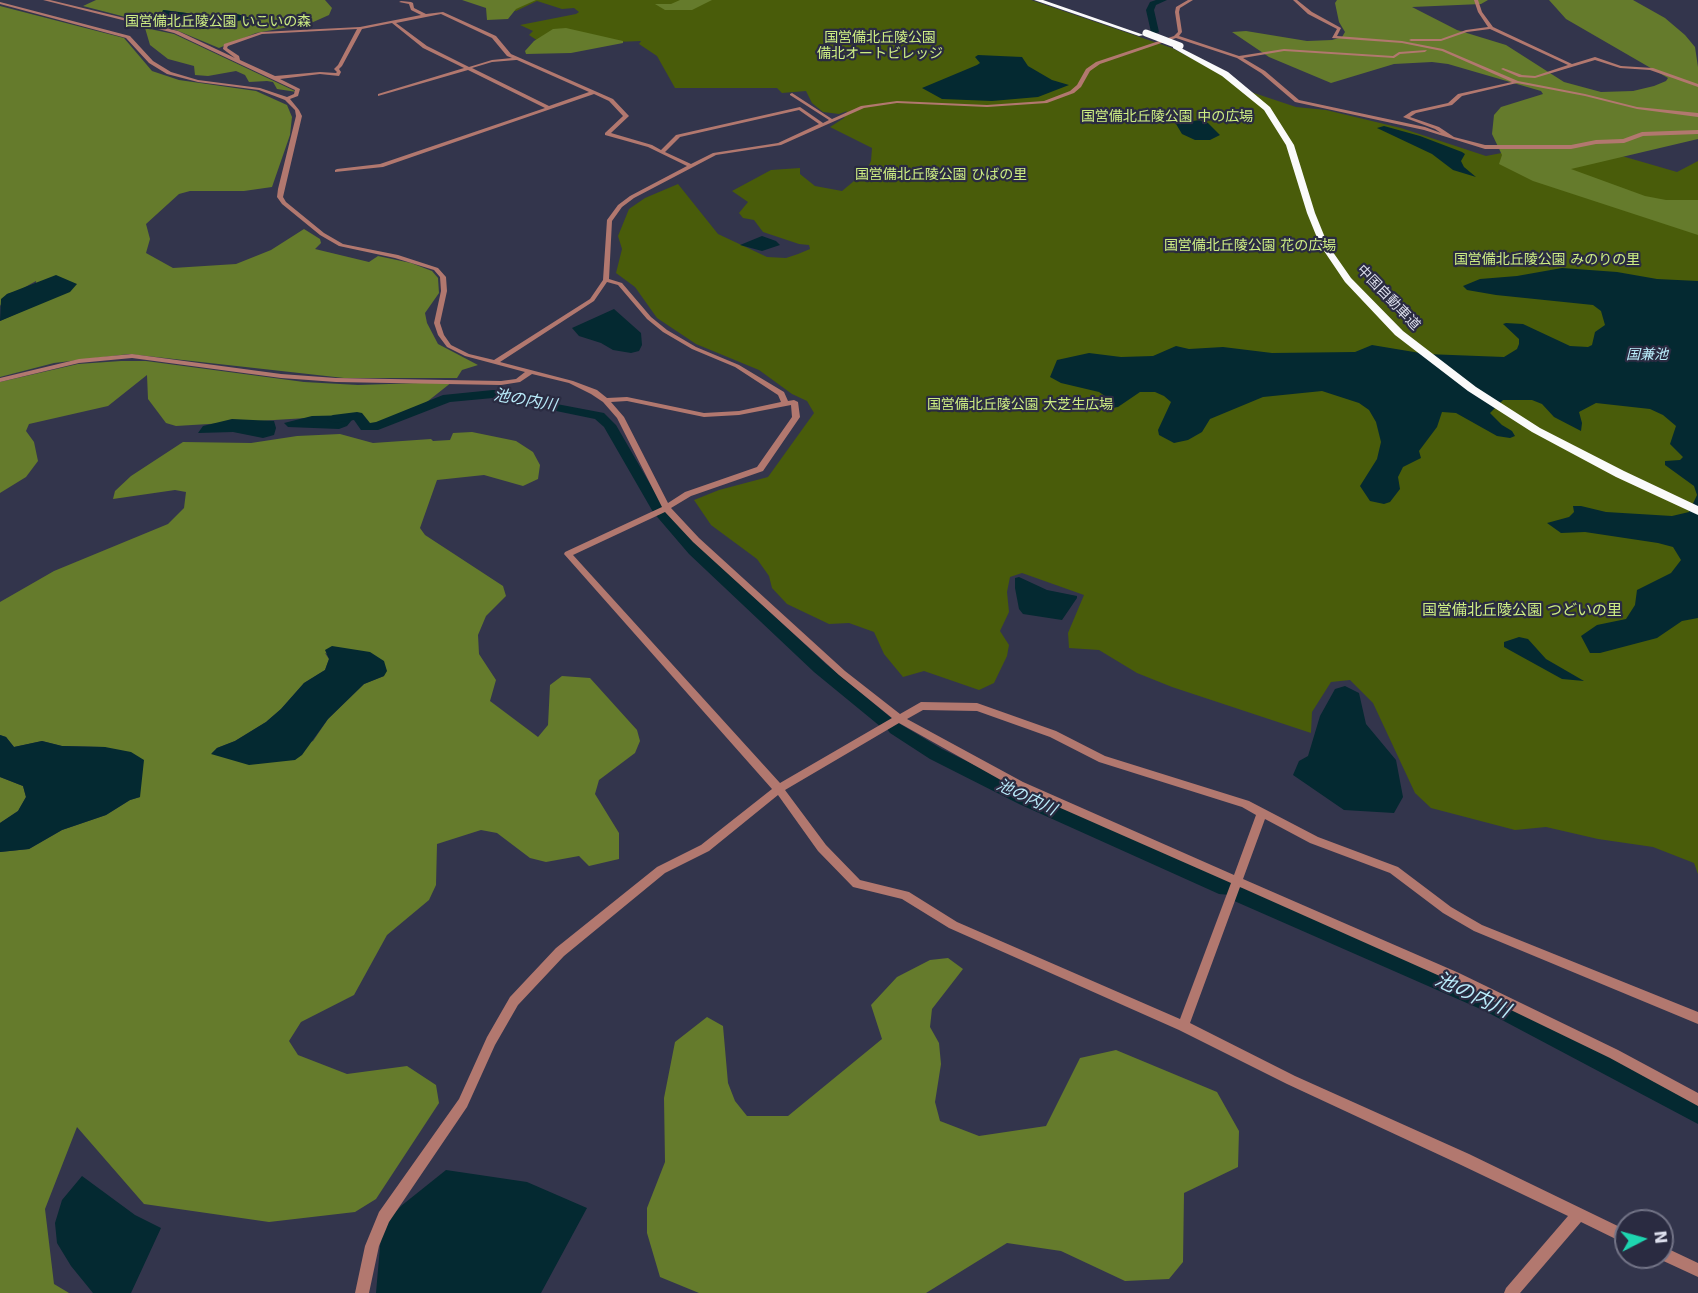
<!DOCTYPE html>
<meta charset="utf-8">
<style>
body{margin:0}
#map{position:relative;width:1698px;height:1293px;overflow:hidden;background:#33354c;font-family:"DejaVu Sans",sans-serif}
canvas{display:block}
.north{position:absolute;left:1614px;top:1209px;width:60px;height:60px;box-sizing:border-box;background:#2a2b41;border:2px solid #727386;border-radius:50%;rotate:84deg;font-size:16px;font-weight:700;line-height:24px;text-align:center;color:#dddfed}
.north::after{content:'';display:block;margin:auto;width:21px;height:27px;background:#1ed5b0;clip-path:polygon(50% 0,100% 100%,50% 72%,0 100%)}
</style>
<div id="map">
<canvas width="1698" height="1293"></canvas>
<div class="north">N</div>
</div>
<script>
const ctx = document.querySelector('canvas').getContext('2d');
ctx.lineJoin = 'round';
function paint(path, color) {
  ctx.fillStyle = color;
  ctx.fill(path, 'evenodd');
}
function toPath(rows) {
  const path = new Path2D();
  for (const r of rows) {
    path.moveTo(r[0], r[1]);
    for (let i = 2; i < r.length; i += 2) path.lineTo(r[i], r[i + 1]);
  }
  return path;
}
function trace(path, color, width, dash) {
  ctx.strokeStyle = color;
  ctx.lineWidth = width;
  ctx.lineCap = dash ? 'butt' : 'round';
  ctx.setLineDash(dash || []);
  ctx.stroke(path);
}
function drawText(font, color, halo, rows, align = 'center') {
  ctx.font = font + ' "DejaVu Sans","Noto Sans JP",sans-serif';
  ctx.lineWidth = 4.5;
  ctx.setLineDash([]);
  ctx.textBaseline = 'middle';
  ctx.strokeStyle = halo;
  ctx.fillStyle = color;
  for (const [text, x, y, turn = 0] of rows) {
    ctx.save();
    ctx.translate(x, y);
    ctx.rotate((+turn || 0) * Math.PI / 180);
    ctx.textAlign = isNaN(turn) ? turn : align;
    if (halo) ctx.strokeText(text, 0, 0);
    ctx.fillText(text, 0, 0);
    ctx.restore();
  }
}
const green = toPath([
 [483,0,1031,0,1172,48,1221,74,1242,89,1296,107,1326,110,1401,128,1486,156,1517,150,1615,154,1677,172,1698,161,1698,874,1694,863,1653,847,1598,839,1546,827,1515,830,1431,808,1415,793,1373,703,1350,680,1331,682,1312,712,1311,733,1172,687,1137,673,1099,650,1069,648,1068,633,1084,595,1022,573,1010,577,1007,592,1009,612,1000,631,1009,645,1007,656,994,683,979,690,924,671,903,677,884,654,874,632,849,623,829,624,787,604,772,588,769,576,757,559,711,525,694,500,719,490,768,477,814,413,807,401,792,394,759,370,696,344,657,318,635,287,616,273,622,249,618,236,629,209,645,198,678,184,718,234,767,257,786,258,798,254,810,249,809,245,799,244,763,232,754,220,743,218,739,213,748,202,732,191,771,170,800,168,800,174,815,186,842,191,866,171,871,161,872,148,830,127,844,118,847,111,839,114,823,112,812,103,806,91,782,93,777,88,675,88,657,56,639,44,641,41,544,45,529,35,533,31,520,25,576,14,579,12,574,8,562,9,537,1,516,11]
]);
const forest = toPath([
 [96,0,325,0,332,8,329,15,311,23,256,33,219,48,176,30,83,6],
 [163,10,218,17,223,14,250,18,203,29,179,25],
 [462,0,536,0,516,9,508,19,487,20,486,8],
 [680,0,712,0,692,10,665,10,655,4,671,4],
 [1337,0,1488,0,1481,4,1412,7,1457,30,1506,45,1564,82,1601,92,1633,91,1654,86,1666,81,1668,78,1566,19,1549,0,1633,0,1665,18,1685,35,1695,47,1698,67,1698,139,1571,169,1645,196,1666,200,1698,200,1698,235,1533,181,1499,164,1502,155,1492,134,1494,115,1501,107,1543,94,1541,91,1448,64,1432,62,1394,64,1331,83,1269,57,1232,32,1246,31,1307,41,1332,40,1342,37,1345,32,1339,22,1335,3],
 [0,6,124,38,152,71,179,80,256,91,287,105,292,117,290,135,272,187,244,191,190,191,179,194,146,224,150,239,146,253,173,268,236,264,271,250,304,229,320,239,321,243,315,249,369,262,378,256,411,263,432,271,438,278,439,293,425,313,427,323,438,344,478,365,462,370,457,378,344,378,129,354,54,363,0,377,0,321,38,304,36,281,18,291,7,294,0,306],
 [145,28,174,34,297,92,277,89,273,82,267,81,249,82,245,75,236,71,208,76,195,75,194,66,168,59,150,45],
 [566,28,623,41,623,43,571,53,526,54,525,51,534,41,553,29],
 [121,361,146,361,304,382,358,385,452,382,423,405,387,423,364,423,356,415,176,426,166,423,148,399,147,375,108,406,29,424,26,431,34,442,38,461,26,477,0,493,0,382,78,364],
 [472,432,516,441,533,452,540,465,538,479,523,486,484,475,437,480,420,528,425,535,503,586,506,596,486,616,478,635,479,654,496,680,490,701,538,737,548,725,550,685,562,676,590,678,637,730,640,741,635,753,599,780,595,794,619,833,619,859,589,866,579,856,546,862,530,858,497,833,481,830,437,844,436,885,429,900,387,935,354,995,301,1022,289,1041,298,1055,347,1074,407,1066,436,1085,439,1103,376,1199,355,1212,269,1222,144,1204,77,1127,45,1209,54,1284,69,1293,0,1293,0,852,29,849,62,830,106,815,130,800,140,797,105,747,62,746,42,741,14,747,6,737,0,735,0,602,54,571,168,524,184,508,186,492,175,490,113,499,115,491,131,476,183,442,251,443,297,436,340,434,373,443,431,439,433,441,450,440,453,433],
 [325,653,384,676,364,684,328,719,313,741,257,764,212,753,217,748,235,741,266,722,281,709,304,683,325,670,329,659],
 [0,777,23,786,26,797,18,811,0,823],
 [948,958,963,969,932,1009,930,1027,939,1043,941,1064,935,1102,940,1121,979,1136,1046,1126,1080,1058,1116,1050,1217,1092,1239,1131,1238,1167,1184,1193,1183,1262,1169,1279,1125,1281,1061,1251,1007,1243,926,1293,699,1293,660,1277,647,1233,647,1208,665,1162,664,1098,675,1042,707,1017,723,1026,728,1083,735,1101,747,1116,788,1116,882,1039,871,1005,897,977,930,960]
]);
const water = toPath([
 [163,10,218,17,234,13,251,18,203,29,179,25,161,15],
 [978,55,1022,57,1028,66,1052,80,1069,85,1038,97,992,101,942,99,922,88,977,65,980,63,975,57],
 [1199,120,1208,123,1220,135,1210,140,1195,140,1182,134,1176,124],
 [1384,126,1420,136,1462,152,1465,154,1461,161,1464,167,1476,177,1453,170,1432,154,1377,128],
 [762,236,776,241,780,245,762,251,740,245],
 [1562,268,1617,272,1657,279,1698,281,1698,618,1682,621,1657,638,1600,653,1590,653,1581,636,1597,625,1626,619,1635,605,1637,590,1671,573,1681,560,1673,547,1658,543,1585,532,1561,533,1547,523,1569,517,1574,512,1573,506,1581,506,1606,512,1672,516,1689,512,1697,495,1694,486,1665,465,1665,461,1680,460,1683,457,1670,444,1676,426,1663,415,1650,409,1596,403,1579,412,1582,423,1581,431,1554,417,1542,404,1532,400,1503,400,1490,413,1502,425,1512,431,1515,436,1510,438,1497,436,1456,413,1442,412,1437,427,1419,451,1421,458,1403,467,1398,477,1400,489,1390,502,1384,504,1370,501,1360,486,1377,459,1381,442,1376,422,1369,410,1359,403,1322,391,1263,397,1210,419,1202,432,1188,440,1174,443,1159,435,1158,430,1171,402,1164,396,1155,392,1140,392,1118,407,1113,408,1105,404,1105,396,1099,392,1061,383,1050,377,1057,360,1089,353,1121,357,1153,356,1176,346,1189,349,1223,347,1272,353,1355,352,1372,345,1426,354,1504,357,1517,349,1519,344,1519,339,1503,324,1506,323,1523,324,1570,346,1588,347,1592,345,1595,332,1605,325,1601,311,1593,305,1496,295,1467,290,1463,286,1480,279,1517,276],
 [56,275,77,284,70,292,0,321,1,299,7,294],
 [614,309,641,333,642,345,639,351,631,353,613,350,601,343,579,336,572,328],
 [356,415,347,426,339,429,288,427,284,423,312,416],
 [232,419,274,421,276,428,274,435,263,438,233,432,198,433,203,426],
 [1019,577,1047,590,1077,596,1077,598,1062,620,1023,614,1019,609,1015,588,1015,578],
 [1519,637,1528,639,1546,659,1584,681,1562,679,1504,647,1504,642],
 [332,646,370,652,384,661,387,671,384,676,364,684,328,719,302,755,295,760,249,765,211,754,217,748,235,741,266,722,281,709,304,683,325,670,329,659,325,650],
 [1345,686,1359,693,1366,724,1396,760,1403,797,1394,813,1344,810,1293,775,1299,761,1308,756,1320,716,1335,689],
 [0,735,6,737,14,747,42,741,62,746,105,747,131,752,144,760,140,797,130,800,106,815,62,830,29,849,0,852,0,823,18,811,26,797,23,786,0,777],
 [446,1170,527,1182,587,1208,541,1293,376,1293,381,1235,386,1223,401,1206],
 [82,1176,135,1215,161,1228,131,1293,93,1293,71,1266,57,1243,55,1223,62,1200]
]);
const river = toPath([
 [1156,0,1167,0,1156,5,1154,10,1159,32,1155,34,1151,32,1146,10,1150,2,1156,0],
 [493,390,508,391,525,398,604,413,616,425,665,510,699,546,826,664,895,721,942,749,1033,794,1233,882,1235,887,1246,888,1501,997,1698,1101,1698,1124,1485,1011,1232,900,1230,895,1219,894,1019,804,930,759,890,733,887,729,881,727,814,672,689,554,653,512,604,427,595,419,493,398,450,402,378,430,361,430,354,420,333,423,326,419,333,415,357,412,362,413,370,423,376,422,443,395,493,390]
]);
const minor = toPath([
 [43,0,50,0,178,31,235,58,223,49,224,44,261,32,360,27,421,15,411,10,409,4,399,2,401,1,411,2,413,3,414,8,426,14,443,12,496,36,511,54,613,99,629,116,611,133,652,145,661,150,676,135,800,107,823,123,829,120,790,95,790,94,792,93,832,119,861,106,897,101,987,105,1044,101,1070,91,1077,85,1086,69,1096,62,1174,36,1178,32,1175,12,1176,7,1188,0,1193,0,1180,8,1179,12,1182,32,1179,36,1239,56,1284,49,1393,56,1399,52,1427,50,1425,52,1400,54,1394,58,1284,51,1243,58,1265,71,1299,100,1425,127,1441,133,1435,129,1403,117,1412,111,1448,103,1458,94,1512,82,1442,51,1402,43,1332,38,1337,29,1308,14,1293,0,1297,0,1312,12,1341,28,1337,36,1402,41,1443,49,1518,81,1585,94,1637,107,1698,113,1698,117,1637,109,1585,96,1517,83,1462,96,1452,105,1416,113,1410,117,1439,127,1454,137,1485,145,1571,145,1596,140,1623,139,1642,132,1698,130,1698,134,1643,136,1624,143,1596,144,1571,149,1485,149,1424,130,1295,102,1261,73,1237,58,1176,38,1100,64,1090,71,1081,87,1074,93,1047,103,987,107,897,103,864,108,781,145,716,155,634,198,622,207,612,221,609,279,622,283,651,317,667,330,696,347,739,365,784,392,788,401,794,400,798,402,800,417,763,471,691,496,671,508,699,538,845,671,900,714,921,702,977,703,1056,731,1105,756,1249,801,1318,837,1398,867,1451,907,1482,925,1698,1012,1698,1024,1474,931,1443,913,1390,873,1310,843,1265,819,1243,879,1459,973,1618,1050,1698,1093,1698,1106,1610,1058,1451,981,1240,887,1190,1023,1295,1076,1469,1154,1626,1230,1626,1244,1581,1222,1520,1293,1504,1293,1506,1288,1568,1216,1459,1164,1287,1084,1179,1030,949,928,902,899,853,887,818,851,778,795,709,851,665,873,564,956,518,1005,495,1045,467,1107,389,1222,379,1246,369,1293,355,1293,365,1246,379,1212,459,1099,487,1037,510,997,556,948,657,867,701,845,772,789,564,554,565,552,662,507,617,418,603,402,591,394,569,383,532,374,520,382,501,385,336,382,281,378,132,358,79,363,0,382,0,378,79,359,132,354,281,374,336,378,501,381,516,379,525,372,465,356,447,347,438,335,434,323,441,291,440,277,434,270,395,258,339,246,320,235,282,204,277,197,278,189,296,116,295,110,285,100,259,90,198,82,167,74,149,63,126,38,0,4,0,2,130,36,153,61,171,72,198,80,260,88,287,97,294,94,295,90,174,33,43,0],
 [441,14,492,38,507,56,512,58,492,60,469,67,427,46,396,23,441,14],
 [392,23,423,48,464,68,378,94,378,96,468,70,545,108,380,164,337,169,335,170,335,172,383,167,594,94,609,101,623,116,605,133,605,135,648,147,687,166,630,196,618,205,607,220,603,280,590,299,494,360,469,354,451,345,444,335,440,323,447,291,446,277,438,268,398,255,343,244,324,233,286,202,283,197,302,116,299,110,290,99,298,96,300,89,280,79,320,74,339,76,341,72,339,69,342,66,362,29,392,23],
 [357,29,338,65,334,69,337,72,336,73,320,72,275,76,240,60,239,56,227,48,228,46,262,34,357,29],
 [516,60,517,60,589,92,549,106,472,68,492,62,516,60],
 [799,110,819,124,778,143,713,153,691,164,665,152,680,137,799,110],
 [607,282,618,285,647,319,663,332,692,349,735,367,778,395,781,402,739,411,704,413,627,397,607,398,597,390,573,381,500,362,594,301,607,282],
 [627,401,704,417,739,415,791,405,792,417,757,467,685,492,668,503,624,417,611,402,627,401],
 [665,512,693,542,839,675,892,718,780,783,573,555,665,512],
 [923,710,977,711,1050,737,1099,762,1242,807,1256,815,1234,875,1023,782,907,719,923,710],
 [899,723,1015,788,1231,883,1180,1019,957,922,909,892,860,880,826,845,785,790,899,723],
 [1474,0,1478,0,1482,12,1493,27,1572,64,1595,57,1621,66,1653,68,1698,84,1698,87,1650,70,1620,68,1595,60,1535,78,1519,77,1501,69,1503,68,1522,75,1535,76,1568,65,1490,29,1467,32,1441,41,1411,41,1409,40,1411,39,1441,39,1466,30,1488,27,1478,12,1474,0],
 [1662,1246,1698,1263,1698,1277,1657,1258,1662,1257,1662,1246]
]);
const highway = toPath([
 [1034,0,1043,0,1144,35,1139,36,1034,0],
 [1173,46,1177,46,1228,72,1270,107,1294,145,1315,213,1328,245,1351,278,1403,331,1476,387,1540,428,1624,471,1698,506,1698,515,1616,477,1532,432,1468,391,1395,335,1345,282,1320,245,1307,213,1286,145,1264,110,1222,76,1173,48,1173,46]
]);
const highwayBridge = toPath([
 [1146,33,1180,46]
]);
const farParknames = [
 ["国営備北丘陵公園 いこいの森",218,22],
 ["国営備北丘陵公園",880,38],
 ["備北オートビレッジ",880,54],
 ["国営備北丘陵公園 中の広場",1167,117],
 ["国営備北丘陵公園 ひばの里",941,175],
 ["国営備北丘陵公園 花の広場",1250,246],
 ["国営備北丘陵公園 みのりの里",1547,260],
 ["国営備北丘陵公園 大芝生広場",1020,405]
];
const farStreetnames = [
 ["中国自動車道",1388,298,46]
];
const farWaternames = [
 ["国兼池",1647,355]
];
const parkNames = [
 ["国営備北丘陵公園 つどいの里",1522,611]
];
const waterNames = [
 ["池の内川",525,401,10],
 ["池の内川",1026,798,25]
];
const nearWaternames = [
 ["池の内川",1472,996,25]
];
paint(green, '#495c0a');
paint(forest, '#657b2c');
paint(water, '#042931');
paint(river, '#042931');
paint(minor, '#b2786f');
paint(highway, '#fafafa');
trace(highwayBridge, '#fafafa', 7);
drawText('14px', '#cded83', '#2a2b41', farParknames);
drawText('14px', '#dddfed', '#2a2b41', farStreetnames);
drawText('italic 14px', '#b9ebfa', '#2a2b41', farWaternames);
drawText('15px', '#cded83', '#2a2b41', parkNames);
drawText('italic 16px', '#b9ebfa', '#2a2b41', waterNames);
drawText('italic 20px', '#b9ebfa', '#2a2b41', nearWaternames);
</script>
